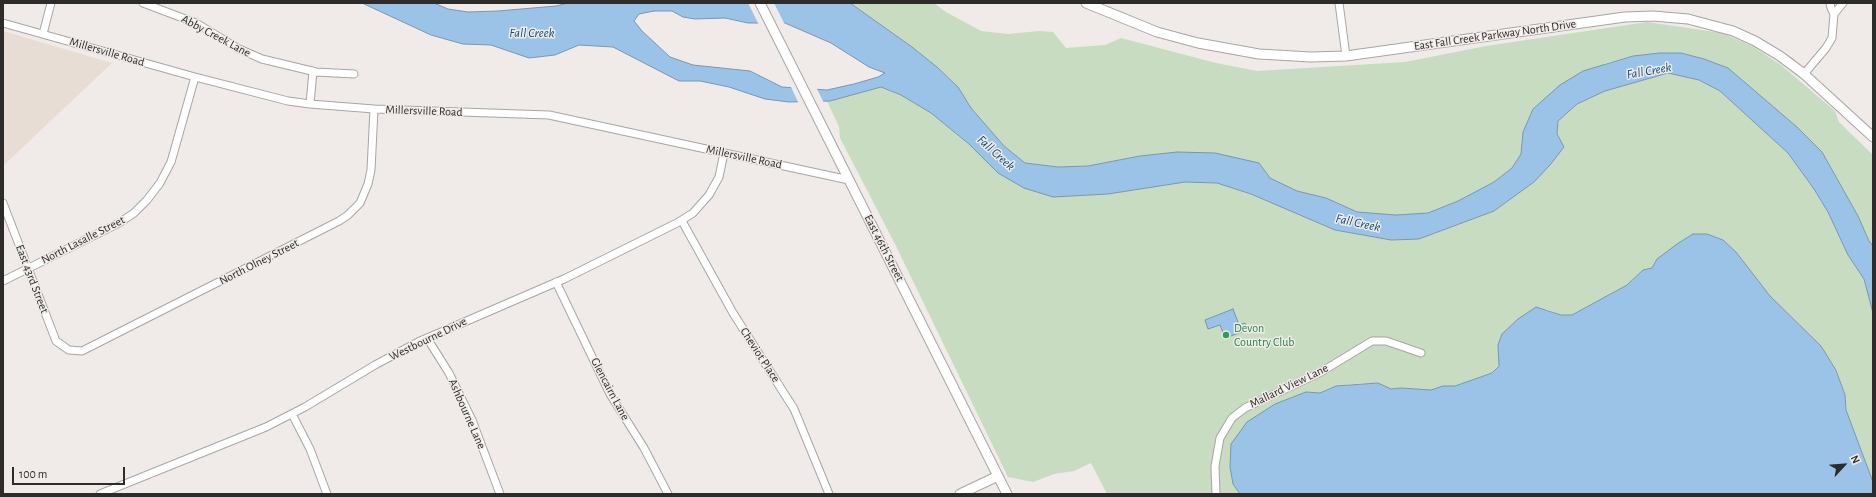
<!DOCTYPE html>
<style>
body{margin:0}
#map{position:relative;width:1876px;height:497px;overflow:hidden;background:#f0ebe8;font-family:"Alegreya Sans",sans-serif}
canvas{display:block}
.frame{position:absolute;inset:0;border:4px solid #2d2c2a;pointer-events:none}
.north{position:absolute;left:1824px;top:445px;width:40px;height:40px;-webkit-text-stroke:3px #f0ebe8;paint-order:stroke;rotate:64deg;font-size:11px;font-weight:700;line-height:16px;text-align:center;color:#2d2c2a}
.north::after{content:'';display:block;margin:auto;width:14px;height:18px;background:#2d2c2a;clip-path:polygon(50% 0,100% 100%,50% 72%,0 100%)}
.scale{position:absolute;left:12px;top:467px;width:113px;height:18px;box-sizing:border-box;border:2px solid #2d2c2a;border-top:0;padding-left:5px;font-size:12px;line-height:14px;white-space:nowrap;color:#2d2c2a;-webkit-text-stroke:3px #f0ebe8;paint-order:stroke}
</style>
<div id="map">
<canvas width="1876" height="497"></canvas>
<div class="frame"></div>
<div class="north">N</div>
<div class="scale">100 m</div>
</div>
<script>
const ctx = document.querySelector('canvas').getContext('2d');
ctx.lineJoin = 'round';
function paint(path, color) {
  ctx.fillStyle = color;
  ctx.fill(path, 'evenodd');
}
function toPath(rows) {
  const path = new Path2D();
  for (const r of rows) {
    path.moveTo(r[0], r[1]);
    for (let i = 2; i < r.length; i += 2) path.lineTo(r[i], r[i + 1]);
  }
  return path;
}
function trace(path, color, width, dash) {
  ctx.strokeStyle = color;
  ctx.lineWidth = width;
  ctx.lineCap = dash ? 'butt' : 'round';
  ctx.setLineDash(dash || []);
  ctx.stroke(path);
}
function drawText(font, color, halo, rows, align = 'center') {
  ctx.font = font + ' "Alegreya Sans",sans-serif';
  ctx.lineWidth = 3;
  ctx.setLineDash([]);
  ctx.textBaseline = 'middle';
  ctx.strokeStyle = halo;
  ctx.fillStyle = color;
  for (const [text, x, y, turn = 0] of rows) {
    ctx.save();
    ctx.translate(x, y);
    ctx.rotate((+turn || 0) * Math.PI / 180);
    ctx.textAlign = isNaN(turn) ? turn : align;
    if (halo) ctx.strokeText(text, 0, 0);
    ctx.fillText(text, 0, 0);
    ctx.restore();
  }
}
const built = toPath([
 [3,31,112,63,3,166]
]);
const green = toPath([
 [850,3,934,3,946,12,981,31,1008,34,1039,31,1053,32,1066,48,1105,45,1121,38,1216,63,1257,71,1405,62,1486,46,1647,22,1722,33,1752,46,1781,65,1835,111,1839,122,1873,155,1873,246,1869,241,1858,216,1822,152,1797,127,1728,69,1704,59,1681,53,1660,53,1633,56,1606,63,1543,101,1533,109,1523,132,1521,154,1512,168,1494,182,1458,201,1428,213,1396,215,1357,212,1326,198,1297,191,1270,178,1259,163,1177,152,1140,156,1088,166,1058,167,1025,163,1004,146,971,108,958,87,937,67,912,47],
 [1668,73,1699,80,1720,91,1788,153,1814,189,1828,212,1848,255,1864,279,1873,313,1873,482,1846,410,1845,395,1837,370,1821,346,1770,296,1736,252,1723,240,1707,234,1657,259,1652,268,1643,270,1627,285,1572,315,1561,315,1546,309,1492,373,1455,386,1443,386,1431,390,1401,388,1390,389,1378,383,1353,384,1336,386,1320,393,1306,392,1233,484,1240,494,1107,494,1091,463,1074,471,1054,474,1033,482,1008,477,896,246,840,138,839,127,827,101,881,87,901,95,931,113,969,144,998,173,1053,197,1108,194,1185,182,1217,183,1251,194,1335,230,1391,240,1419,239,1494,211,1534,182,1564,147,1557,134,1558,120,1577,104,1605,91]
]);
const water = toPath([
 [362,3,434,3,448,9,468,12,498,11,556,6,568,3,850,3,912,47,937,67,958,87,971,108,1004,146,1025,163,1058,167,1088,166,1140,156,1177,152,1215,153,1259,163,1270,178,1297,191,1326,198,1357,212,1396,215,1428,213,1458,201,1494,182,1512,168,1521,154,1523,132,1533,109,1560,85,1583,71,1633,56,1660,53,1681,53,1704,59,1728,68,1797,127,1822,152,1858,216,1869,241,1873,246,1873,313,1864,279,1848,255,1828,212,1814,189,1788,153,1720,91,1699,80,1668,73,1605,91,1577,104,1558,121,1557,134,1564,147,1550,165,1534,182,1494,211,1419,239,1391,240,1335,230,1251,194,1217,183,1185,182,1108,194,1053,197,1024,188,998,173,969,144,931,113,901,95,881,87,830,101,789,102,765,99,729,87,700,81,679,81,613,47,579,45,555,55,529,58,491,45,463,44,431,35,362,3],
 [654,11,672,11,683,17,695,19,725,18,748,23,785,23,831,43,869,67,885,73,878,77,854,84,827,90,782,87,750,71,693,65,670,57,642,31,634,21,639,14,654,11],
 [1693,234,1707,234,1723,240,1736,252,1770,296,1821,346,1836,370,1845,395,1846,410,1873,482,1873,494,1240,494,1233,484,1230,467,1231,444,1247,422,1275,404,1306,392,1320,393,1336,386,1378,383,1391,389,1401,388,1431,390,1443,386,1455,386,1492,373,1499,366,1498,345,1502,334,1518,319,1536,307,1561,315,1572,315,1627,285,1643,270,1652,268,1657,259,1677,244,1693,234],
 [1233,309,1239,325,1245,323,1248,330,1225,338,1220,325,1208,329,1205,320,1233,309]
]);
const pier = toPath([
 [748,3,774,3,785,25,759,25],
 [790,85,816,87,824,103,799,104]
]);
const minor = toPath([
 [143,3,196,23,239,49,262,59,316,72,354,74],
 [1339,3,1346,56],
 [1834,14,1843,3],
 [3,23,195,77,288,101,310,104,374,109,549,115,849,180],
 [43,34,51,3],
 [1804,74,1826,48,1832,38,1834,14,1831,8,1830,3],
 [310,104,313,71],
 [3,203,56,341,69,350,82,351,339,221,348,215,360,203,368,184,371,170,374,109],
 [682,221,733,313,794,409,829,494],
 [3,281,119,223,134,213,147,200,160,183,171,162,195,77],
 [556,282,610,394,644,448,668,494],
 [427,338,449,373,472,420,500,494],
 [292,414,310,449,327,494],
 [100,494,266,427,305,407,375,365,418,342,564,279,677,223,693,213,709,195,719,177,724,153],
 [1216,494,1215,466,1220,438,1232,418,1245,408,1321,372,1372,341,1386,341,1421,353]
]);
const major = toPath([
 [760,3,1007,494],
 [1086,3,1157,32,1198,43,1259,54,1311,57,1346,56,1625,17,1653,16,1688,19,1733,31,1755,41,1780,56,1804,74,1873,137],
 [960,494,998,476]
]);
const markers = [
 [1226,335,4,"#2e9e5b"]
];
const streetNames = [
 ["East Fall Creek Parkway North Drive",1495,35,-8],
 ["Abby Creek Lane",216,36,28],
 ["Millersville Road",107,52,16],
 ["Millersville Road",424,111,2],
 ["Millersville Road",744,157,12],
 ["North Lasalle Street",83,240,-27],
 ["East 46th Street",884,248,63],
 ["North Olney Street",259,262,-27],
 ["East 43rd Street",32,279,69],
 ["Westbourne Drive",428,339,-26],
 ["Cheviot Place",760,355,57],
 ["Mallard View Lane",1289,386,-26],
 ["Glencairn Lane",610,389,62],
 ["Ashbourne Lane",467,414,66]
];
const leisureNames = [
 ["Devon",1234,328],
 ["Country Club",1234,342]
];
const waterNames = [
 ["Fall Creek",532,33],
 ["Fall Creek",1649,71,-10],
 ["Fall Creek",996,153,42],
 ["Fall Creek",1358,223,12]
];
paint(built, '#e8ddd4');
paint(green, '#c7dcc1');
paint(water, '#9bc3e8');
trace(water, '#7a96af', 1);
paint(pier, '#f0ebe8');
trace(minor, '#a9a5a2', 9);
trace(major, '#a9a5a2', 11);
trace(minor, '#fff', 7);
trace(major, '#fff', 9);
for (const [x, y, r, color] of markers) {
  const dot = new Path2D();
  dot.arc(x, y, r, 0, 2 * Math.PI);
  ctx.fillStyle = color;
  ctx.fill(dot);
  trace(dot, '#f0ebe8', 1.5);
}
drawText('12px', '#2d2c2a', '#f0ebe8', streetNames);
drawText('12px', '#27864d', '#f0ebe8', leisureNames, 'left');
drawText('italic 13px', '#0c4b7a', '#f0ebe8', waterNames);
</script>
